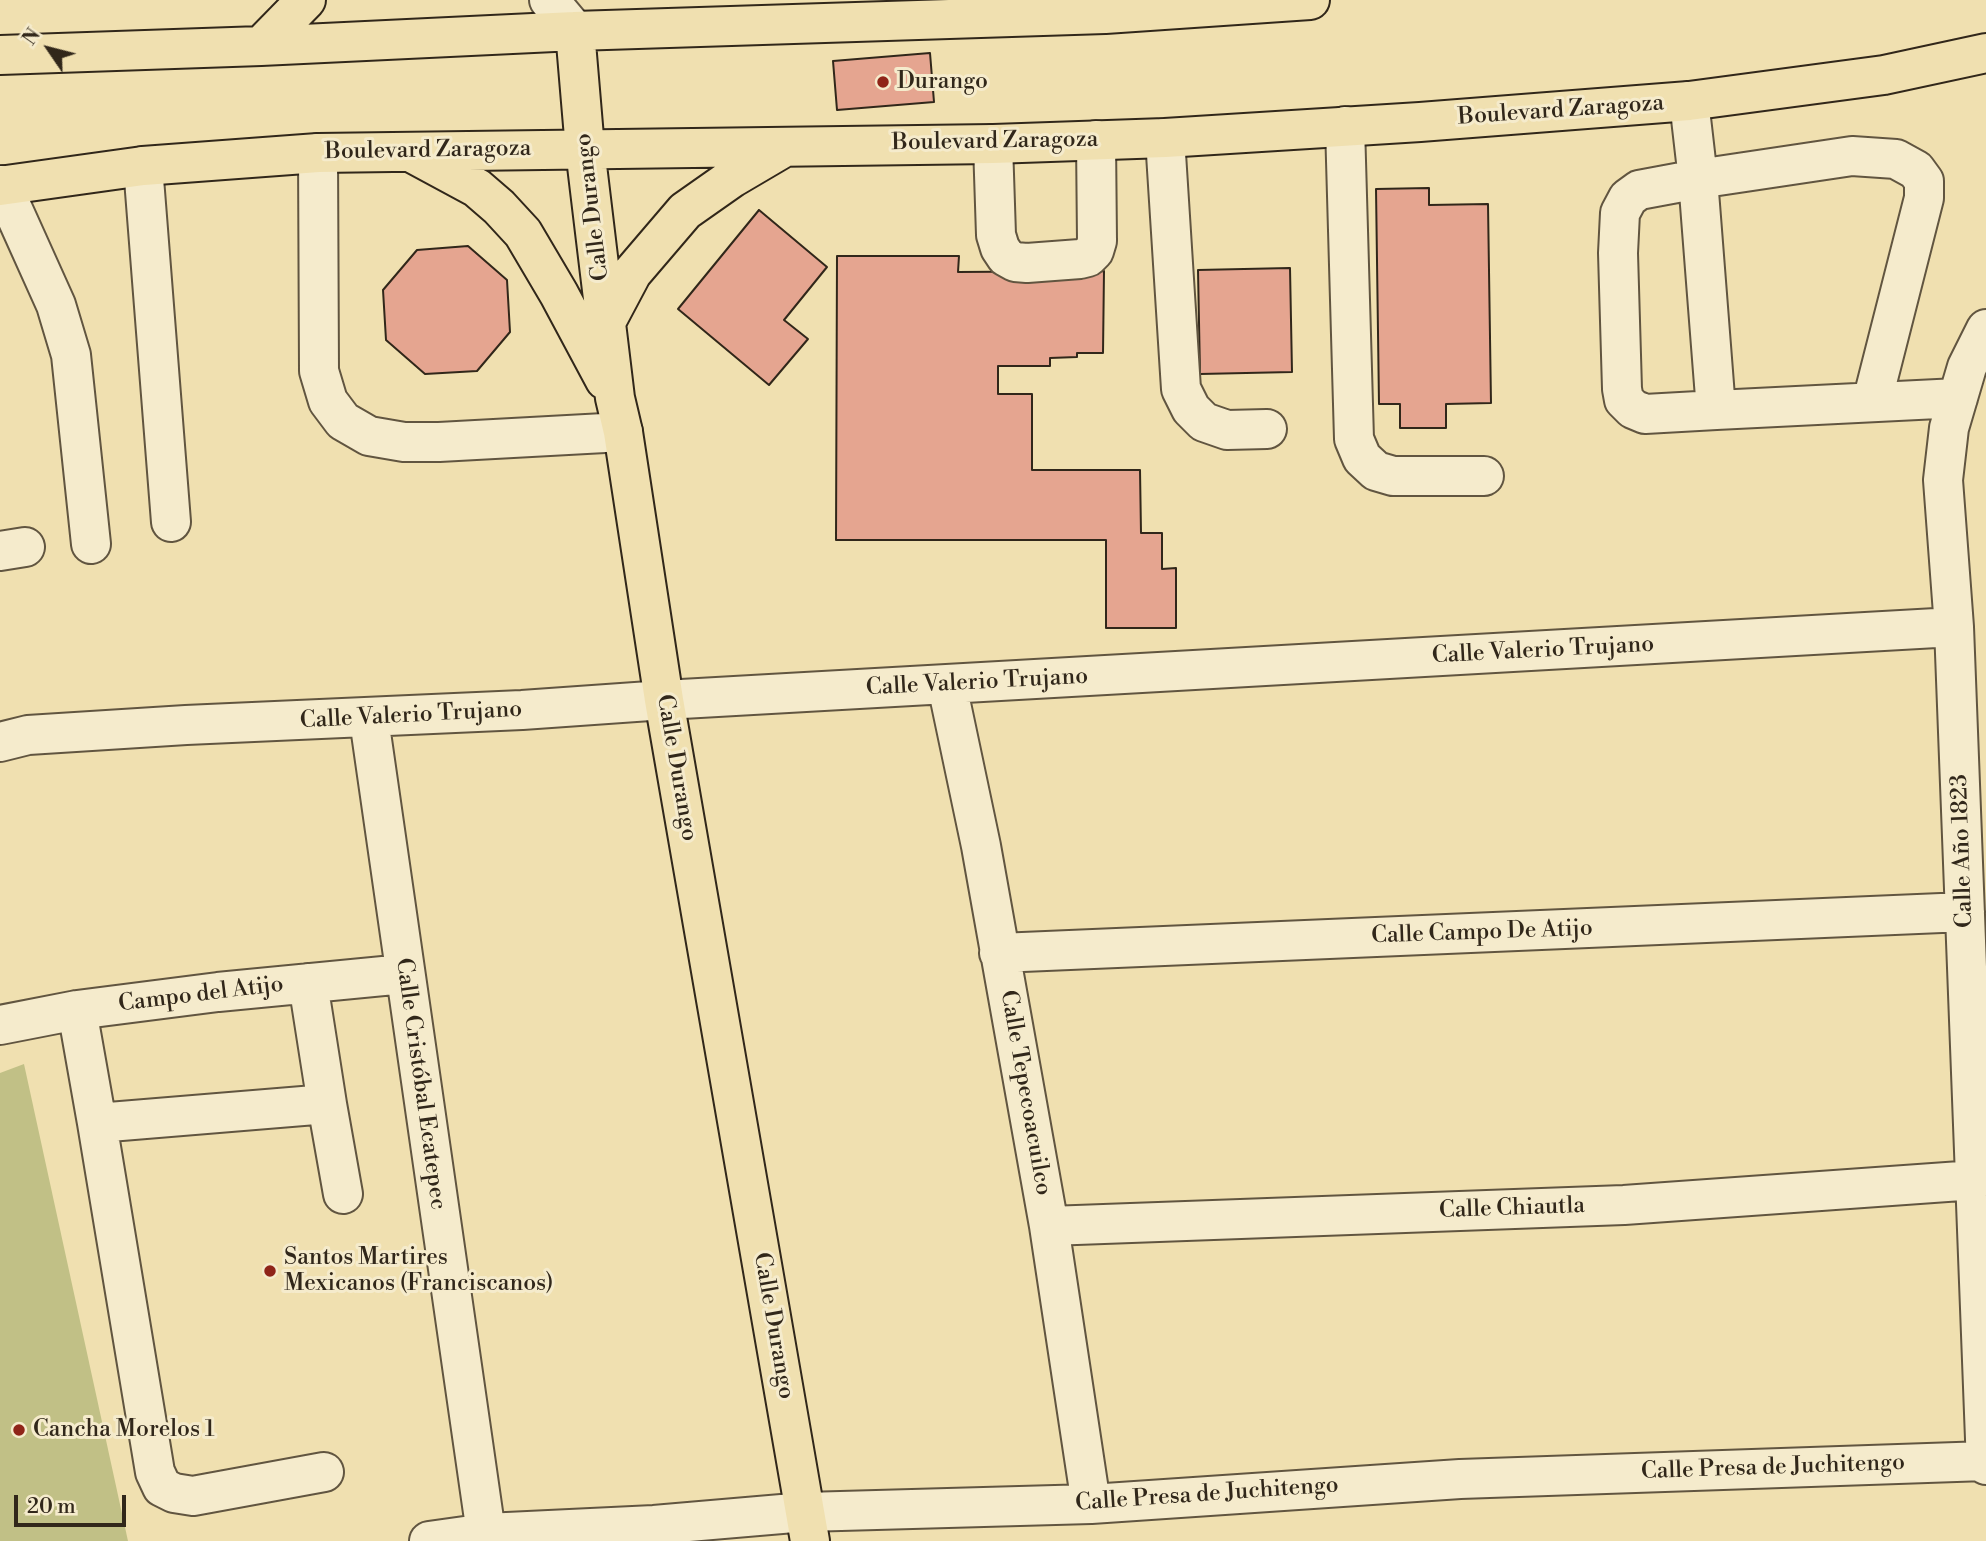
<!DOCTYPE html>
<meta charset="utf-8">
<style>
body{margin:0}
#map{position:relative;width:1986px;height:1541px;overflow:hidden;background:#f0e0b0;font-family:"Libre Bodoni",serif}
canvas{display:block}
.north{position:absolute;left:14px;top:14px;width:70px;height:70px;-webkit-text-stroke:5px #f5ebcc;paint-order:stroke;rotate:305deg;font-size:19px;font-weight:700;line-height:28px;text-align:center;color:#31271a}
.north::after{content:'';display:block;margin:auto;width:24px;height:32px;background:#31271a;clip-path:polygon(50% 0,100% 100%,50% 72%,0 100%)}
.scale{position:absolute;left:14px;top:1495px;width:112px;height:32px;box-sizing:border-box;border:4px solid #31271a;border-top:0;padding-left:9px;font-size:21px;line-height:24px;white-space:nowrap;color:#31271a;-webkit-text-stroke:5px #f5ebcc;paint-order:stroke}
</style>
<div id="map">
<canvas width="1986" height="1541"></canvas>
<div class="north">N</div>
<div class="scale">20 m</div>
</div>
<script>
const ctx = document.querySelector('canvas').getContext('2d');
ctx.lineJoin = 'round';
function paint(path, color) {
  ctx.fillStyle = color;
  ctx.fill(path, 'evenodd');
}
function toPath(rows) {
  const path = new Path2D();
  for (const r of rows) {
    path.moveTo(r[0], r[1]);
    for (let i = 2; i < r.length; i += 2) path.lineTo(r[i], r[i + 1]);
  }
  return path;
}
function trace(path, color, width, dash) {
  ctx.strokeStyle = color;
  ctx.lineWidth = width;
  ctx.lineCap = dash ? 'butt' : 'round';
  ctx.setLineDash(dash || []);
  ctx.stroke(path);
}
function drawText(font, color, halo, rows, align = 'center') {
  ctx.font = font + ' "Libre Bodoni",serif';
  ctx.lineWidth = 6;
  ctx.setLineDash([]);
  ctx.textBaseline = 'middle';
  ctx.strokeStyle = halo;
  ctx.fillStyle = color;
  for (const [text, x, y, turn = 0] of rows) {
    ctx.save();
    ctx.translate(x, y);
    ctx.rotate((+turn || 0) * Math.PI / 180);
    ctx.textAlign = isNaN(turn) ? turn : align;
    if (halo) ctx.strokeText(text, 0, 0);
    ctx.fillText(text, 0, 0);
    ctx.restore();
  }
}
const green = toPath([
 [24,1064,128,1541,0,1541,0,1073]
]);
const building = toPath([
 [930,53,934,102,837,110,833,61,930,53],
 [1429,188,1429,205,1488,204,1491,403,1446,404,1446,428,1400,428,1400,404,1379,404,1376,189,1429,188],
 [759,210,827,267,784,320,808,339,769,385,678,309,759,210],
 [468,246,507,280,510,332,477,371,425,374,386,340,383,290,417,250,468,246],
 [837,256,959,256,958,272,1104,271,1103,353,1077,353,1077,357,1050,358,1050,366,998,366,998,394,1032,394,1032,470,1140,470,1141,533,1162,533,1162,569,1176,568,1176,628,1106,628,1106,540,836,540,837,256],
 [1290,268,1292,372,1200,374,1198,270,1290,268]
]);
const minor = toPath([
 [549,0,575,31],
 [1689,101,1698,179,1716,410,1958,398],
 [1345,126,1354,439,1362,458,1376,471,1393,476,1484,476],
 [1165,138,1181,389,1191,409,1204,422,1227,430,1267,429],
 [993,144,996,235,1000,248,1006,257,1015,262,1027,263,1080,259,1088,257,1094,251,1097,241,1096,140],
 [318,153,319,371,328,401,343,421,369,436,404,442,439,442,623,432],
 [143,166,171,522],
 [2,185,56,305,71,355,91,544],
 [1986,329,1967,367,1949,428,1943,480,1954,627,1986,1465],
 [1716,410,1645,414,1633,409,1624,400,1622,389,1618,253,1620,213,1628,198,1639,190,1698,179,1852,156,1896,159,1916,170,1924,181,1924,198,1872,402],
 [0,551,25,547],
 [947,685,981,846,1049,1226,1091,1504],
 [369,719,486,1533],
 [0,742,28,735,186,725,522,710,664,700,1954,627],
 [999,953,1965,912],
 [308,983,327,1104,97,1123,155,1472,162,1487,174,1493,193,1496,324,1472],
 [77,1010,97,1123],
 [0,1025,77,1010,218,992,404,974],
 [327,1104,343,1194],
 [1049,1226,1624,1205,1975,1180],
 [429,1541,486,1533,654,1525,805,1512,1091,1504,1460,1479,1986,1461]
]);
const major = toPath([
 [575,31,585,149,615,398,623,432,664,700,810,1541],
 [261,46,306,0],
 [0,55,261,46,575,31,1105,14,1310,0],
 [414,154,477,188,499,207,523,233,559,294,605,380],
 [0,186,143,166,318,153,993,144,1165,138,1420,122,1689,101,1884,75,1986,53],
 [606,322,632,273,685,211,732,178,783,148]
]);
const markers = [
 [883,82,7,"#8f2418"],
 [270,1271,7,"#8f2418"],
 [19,1430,7,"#8f2418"]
];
const poiNames = [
 ["Durango",897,82],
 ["Santos Martires",284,1258],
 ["Mexicanos (Franciscanos)",284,1284],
 ["Cancha Morelos 1",33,1430]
];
const streetNames = [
 ["Boulevard Zaragoza",1561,111,-4],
 ["Boulevard Zaragoza",995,142,-1],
 ["Boulevard Zaragoza",428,151,-1],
 ["Calle Durango",593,207,-97],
 ["Calle Valerio Trujano",1543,651,-3],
 ["Calle Valerio Trujano",977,683,-3],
 ["Calle Valerio Trujano",411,716,-3],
 ["Calle Durango",676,768,80],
 ["Calle Año 1823",1963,851,-92],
 ["Calle Campo De Atijo",1482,933,-2],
 ["Campo del Atijo",201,995,-7],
 ["Calle Cristóbal Ecatepec",420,1084,82],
 ["Calle Tepecoacuilco",1025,1093,80],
 ["Calle Chiautla",1512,1209,-2],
 ["Calle Durango",773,1326,80],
 ["Calle Presa de Juchitengo",1773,1468,-2],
 ["Calle Presa de Juchitengo",1207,1495,-4]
];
paint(green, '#c1c086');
paint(building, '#e5a590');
trace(building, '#31271a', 2);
trace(minor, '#615540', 42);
trace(major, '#31271a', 42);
trace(minor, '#f5ebcc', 38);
trace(major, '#f0e0b0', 38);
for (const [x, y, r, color] of markers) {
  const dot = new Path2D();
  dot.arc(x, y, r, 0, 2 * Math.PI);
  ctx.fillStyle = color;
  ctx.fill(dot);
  trace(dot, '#f5ebcc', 2.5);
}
drawText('23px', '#31271a', '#f5ebcc', poiNames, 'left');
drawText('23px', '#31271a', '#f5ebcc', streetNames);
</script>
